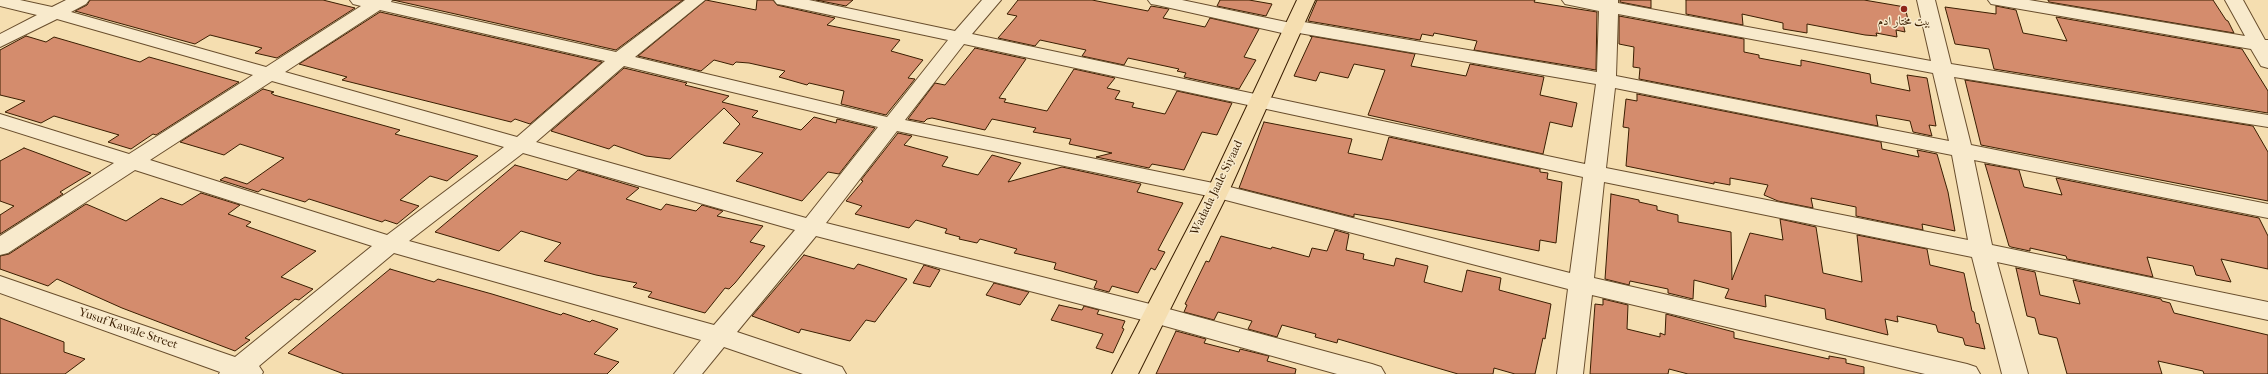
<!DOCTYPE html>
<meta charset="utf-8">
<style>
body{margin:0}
canvas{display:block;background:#f5deb0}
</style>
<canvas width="2268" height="374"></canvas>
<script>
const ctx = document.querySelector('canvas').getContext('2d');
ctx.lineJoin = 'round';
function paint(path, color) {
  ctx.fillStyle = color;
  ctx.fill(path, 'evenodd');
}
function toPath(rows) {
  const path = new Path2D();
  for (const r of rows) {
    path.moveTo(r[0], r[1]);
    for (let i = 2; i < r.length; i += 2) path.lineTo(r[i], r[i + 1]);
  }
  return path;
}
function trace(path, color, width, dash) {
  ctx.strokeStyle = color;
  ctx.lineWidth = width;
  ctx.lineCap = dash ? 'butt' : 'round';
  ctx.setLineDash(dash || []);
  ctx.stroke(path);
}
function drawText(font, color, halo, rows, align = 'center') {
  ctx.font = font + ' "IM FELL French Canon",Amiri,serif';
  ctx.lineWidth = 3;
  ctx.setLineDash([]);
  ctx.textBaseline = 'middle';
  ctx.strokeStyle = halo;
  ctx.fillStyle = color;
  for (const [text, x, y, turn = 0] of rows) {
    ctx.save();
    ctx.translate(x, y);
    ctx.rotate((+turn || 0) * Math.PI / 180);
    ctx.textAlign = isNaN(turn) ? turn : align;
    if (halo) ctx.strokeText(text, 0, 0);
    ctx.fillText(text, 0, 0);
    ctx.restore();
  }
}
const building = toPath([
 [90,0,323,0,355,8,277,58,255,53,262,48,210,35,195,44,75,11,87,5,90,0],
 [393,0,683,0,616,50,393,0],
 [706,0,756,10,757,0,773,0,777,5,835,18,827,25,900,40,891,51,923,60,908,78,915,79,886,115,841,104,844,91,809,83,807,85,779,77,785,71,749,63,736,62,733,65,714,60,701,71,638,56,706,0],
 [816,0,853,0,846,6,816,0],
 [1018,0,1092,0,1148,11,1151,6,1169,9,1163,18,1205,27,1210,18,1259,29,1244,57,1256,60,1239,89,1184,77,1186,73,1177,71,1179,69,1128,58,1124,65,1082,56,1086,50,1040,40,1035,46,998,38,1017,16,1007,14,1018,0],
 [1220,0,1249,0,1272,4,1266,16,1217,6,1220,0],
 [1317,0,1535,0,1534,2,1597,12,1596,70,1474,50,1477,41,1434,33,1433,36,1422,34,1420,40,1308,21,1317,0],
 [1620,0,1651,0,1651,8,1620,2,1620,0],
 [1686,0,1864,0,1905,7,1909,24,1903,23,1905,32,1896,30,1897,37,1876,33,1877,36,1865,35,1807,24,1807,33,1783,29,1783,23,1742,14,1743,25,1686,14,1686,0],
 [2048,0,2213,0,2226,20,2228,21,2234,33,2049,2,2048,0],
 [1996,6,2016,10,2023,33,2067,41,2056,17,2242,49,2268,91,2268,113,1994,69,1989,49,1955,44,1945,7,1996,14,1996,6],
 [380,12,602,62,530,124,515,119,511,122,342,80,347,77,299,64,380,12],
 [1619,16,1744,39,1744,52,1759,55,1759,58,1801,66,1801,60,1870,74,1871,83,1910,91,1907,75,1927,78,1936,126,1929,125,1932,136,1913,132,1910,121,1876,115,1878,126,1639,79,1640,68,1633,67,1634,47,1619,44,1619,16],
 [26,36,46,42,54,37,140,62,149,57,239,82,156,135,153,134,131,149,108,142,119,135,54,116,41,123,5,112,25,101,0,95,0,50,26,36],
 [1310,36,1415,54,1411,66,1466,76,1470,64,1544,77,1540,95,1577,103,1572,127,1550,122,1543,154,1368,115,1385,70,1354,64,1348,78,1320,72,1316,81,1294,76,1312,37,1310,36],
 [975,48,1026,59,999,98,1006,99,1004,102,1047,111,1074,69,1115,78,1107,88,1120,91,1115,99,1134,103,1132,107,1165,114,1177,91,1232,103,1217,135,1202,132,1184,170,1152,164,1149,168,1096,157,1112,153,1069,144,1071,139,1033,132,1036,128,992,119,985,130,932,118,927,119,924,122,908,119,935,83,945,85,975,48],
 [624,68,687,83,685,85,729,96,722,102,758,111,752,117,801,130,814,117,836,123,837,119,875,128,839,174,828,172,802,201,736,181,763,153,723,143,740,124,724,108,670,159,646,156,614,145,609,149,551,131,624,68],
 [1965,80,2253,126,2268,152,2268,201,1981,145,1965,80],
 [263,89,274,92,271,93,274,95,400,130,395,134,478,156,447,181,430,176,400,200,419,206,397,224,385,220,382,222,309,199,305,202,262,189,258,192,220,180,225,177,247,184,284,158,240,144,224,155,180,142,263,89],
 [1637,94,1881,142,1882,149,1919,157,1917,150,1937,154,1948,192,1955,231,1922,224,1923,230,1856,216,1856,207,1811,198,1813,208,1778,201,1764,195,1768,185,1730,178,1730,185,1714,182,1714,184,1626,166,1629,128,1623,127,1626,99,1637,101,1637,94],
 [1264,122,1352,139,1348,153,1382,160,1389,137,1540,169,1540,172,1548,173,1547,179,1562,182,1556,243,1540,240,1539,251,1390,220,1354,214,1354,217,1239,188,1264,122],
 [898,133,912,136,904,145,948,157,942,166,978,175,992,155,1021,163,1008,182,1062,167,1141,184,1137,192,1183,203,1158,250,1165,252,1155,270,1151,268,1138,293,1112,286,1109,292,1094,288,1097,281,1054,269,1056,263,1014,253,1017,249,980,239,977,243,959,239,960,237,945,233,947,229,916,220,909,228,855,214,862,206,846,201,863,181,861,180,898,133],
 [24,148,91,173,60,192,63,194,0,234,0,215,14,206,0,201,0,161,24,148],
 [1985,164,2019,170,2024,187,2062,195,2056,178,2259,218,2268,236,2268,269,2221,259,2231,282,2196,275,2193,266,2147,257,2153,277,2067,259,2066,256,2030,248,2030,251,2011,247,2009,246,1985,164],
 [515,165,567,180,578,170,639,188,626,199,661,210,666,204,696,211,702,205,723,211,717,216,763,226,750,242,765,246,735,283,729,289,725,288,705,313,648,297,652,292,633,287,637,283,596,275,544,261,561,243,521,231,499,251,435,232,515,165],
 [201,193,240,205,228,214,251,222,246,226,316,251,281,277,313,289,299,300,295,299,245,338,250,340,235,351,122,308,57,279,48,286,0,269,0,256,9,254,86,204,126,221,161,198,182,205,201,193],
 [1611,194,1639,200,1639,202,1657,206,1657,210,1678,215,1678,222,1731,232,1732,280,1750,233,1783,240,1780,219,1816,227,1823,273,1862,282,1857,235,1927,249,1930,265,1964,273,1972,311,1974,312,1976,323,1979,324,1985,349,1965,345,1963,338,1938,332,1936,325,1897,316,1898,322,1885,319,1888,335,1826,319,1825,309,1765,295,1766,307,1725,298,1729,289,1694,280,1693,299,1668,293,1668,289,1630,281,1629,285,1605,279,1611,194],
 [1335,230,1349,234,1346,250,1364,254,1363,259,1394,266,1396,258,1428,266,1424,282,1462,292,1467,270,1501,278,1499,290,1551,304,1545,339,1543,338,1535,374,1515,374,1494,368,1493,374,1458,374,1338,339,1337,343,1315,337,1316,334,1282,325,1277,337,1248,329,1252,321,1218,312,1214,320,1184,312,1187,305,1185,304,1206,261,1209,262,1221,236,1271,249,1272,247,1309,257,1312,248,1327,251,1335,230],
 [804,255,854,269,858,264,907,279,875,322,866,320,850,341,801,329,799,333,752,316,804,255],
 [924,265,940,270,930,287,913,283,924,265],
 [2016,268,2035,272,2040,295,2080,304,2073,280,2161,299,2162,301,2170,303,2174,313,2268,335,2268,374,2204,374,2203,371,2158,361,2162,374,2067,374,2057,338,2039,334,2035,318,2027,316,2016,268],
 [390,269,434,282,438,279,492,294,561,315,563,313,590,322,592,320,618,329,594,354,619,362,607,374,344,374,288,353,390,269],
 [994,283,1029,292,1020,305,986,295,994,283],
 [1603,299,1628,305,1627,329,1660,337,1660,333,1665,335,1666,314,1734,332,1734,338,1829,359,1829,356,1846,359,1846,363,1864,367,1864,374,1688,374,1669,369,1668,374,1590,374,1595,304,1603,305,1603,299],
 [1059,305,1082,310,1084,306,1099,310,1097,314,1125,321,1122,328,1124,329,1113,353,1096,348,1103,334,1051,320,1059,305],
 [0,318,64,342,64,352,85,359,65,374,0,374,0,318],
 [1176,331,1206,339,1204,343,1239,352,1240,349,1269,356,1267,361,1296,369,1295,374,1156,374,1176,331]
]);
const minor = toPath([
 [0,0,20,0,52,7,66,0,89,0,86,4,71,12,266,67,361,6,353,4,350,0,392,0,391,2,616,52,685,0,705,0,635,57,887,117,948,40,783,5,777,4,774,0,809,0,955,31,982,0,1001,0,972,34,1585,164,1596,84,1299,33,1291,35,1157,5,1151,4,1148,0,1182,0,1291,23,1298,21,1597,72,1599,11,1565,4,1562,0,1618,0,1618,3,1931,61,1917,0,1935,0,1951,64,2268,115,2268,127,1954,77,1971,145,2268,204,2268,218,1974,160,1992,245,2268,302,2268,320,1997,262,2028,374,2002,374,1972,257,1604,182,1594,278,1967,364,1976,367,1980,374,1925,374,1592,295,1583,374,1557,374,1568,289,1218,198,897,131,826,223,1154,305,1372,364,1381,367,1385,374,1337,374,1154,323,816,236,737,332,842,367,846,374,803,374,724,347,702,374,674,374,701,340,394,253,259,366,263,372,262,374,219,374,220,372,0,293,0,276,235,357,372,246,135,170,8,253,0,255,0,236,114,163,0,127,0,114,129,154,253,75,57,19,0,47,0,34,37,15,0,6,0,0],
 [380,10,605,61,517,137,285,72,380,10],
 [1618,14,1933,73,1949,141,1616,76,1618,14],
 [964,44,1583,177,1570,273,1218,184,905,120,964,44],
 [624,66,878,127,806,218,536,142,624,66],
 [272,81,504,147,387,235,150,160,272,81],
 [1615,88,1952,155,1968,240,1606,168,1615,88],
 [523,153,795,230,714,325,409,241,523,153],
 [1988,0,2029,0,2245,36,2225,0,2243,0,2265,40,2268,40,2268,68,2261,66,2251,49,1997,5,1991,4,1988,0]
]);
const major = toPath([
 [1297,0,1315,0,1229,191,1138,374,1112,374,1207,191,1297,0]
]);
const markers = [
 [1904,9,4,"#8f2418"]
];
const poiNames = [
 ["بيت مختار ادم",1904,22]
];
const streetNames = [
 ["Wadada Jaale Siyaad",1217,188,-64],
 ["Yusuf Kawale Street",128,329,19]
];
paint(building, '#d48c6d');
trace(building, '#3a1e01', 1);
trace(minor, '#694e2d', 2);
trace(major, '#3a1e01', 2);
paint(minor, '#f8eacc');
paint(major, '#f5deb0');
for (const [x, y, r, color] of markers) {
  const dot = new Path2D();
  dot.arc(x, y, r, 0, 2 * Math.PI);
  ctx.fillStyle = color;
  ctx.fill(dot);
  trace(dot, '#f8eacc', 1.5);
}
drawText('12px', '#3a1e01', '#f8eacc', poiNames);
drawText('12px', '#3a1e01', '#f8eacc', streetNames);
</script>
